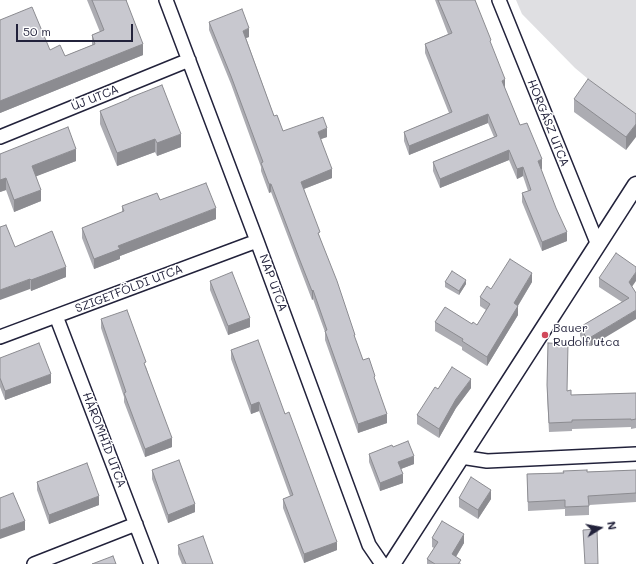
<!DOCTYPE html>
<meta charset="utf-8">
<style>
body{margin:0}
#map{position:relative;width:636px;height:564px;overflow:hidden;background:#fff;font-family:Mali,sans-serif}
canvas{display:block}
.north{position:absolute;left:580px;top:508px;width:40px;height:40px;-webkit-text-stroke:3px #fff;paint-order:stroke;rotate:79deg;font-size:11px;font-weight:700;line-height:16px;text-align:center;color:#22223b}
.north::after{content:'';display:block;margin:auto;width:14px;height:18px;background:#22223b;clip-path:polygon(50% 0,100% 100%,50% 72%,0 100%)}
.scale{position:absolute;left:16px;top:24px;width:117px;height:18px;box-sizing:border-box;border:2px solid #22223b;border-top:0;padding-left:5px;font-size:12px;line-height:14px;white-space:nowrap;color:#22223b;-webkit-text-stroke:3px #fff;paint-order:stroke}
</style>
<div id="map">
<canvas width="636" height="564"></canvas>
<div class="north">N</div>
<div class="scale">50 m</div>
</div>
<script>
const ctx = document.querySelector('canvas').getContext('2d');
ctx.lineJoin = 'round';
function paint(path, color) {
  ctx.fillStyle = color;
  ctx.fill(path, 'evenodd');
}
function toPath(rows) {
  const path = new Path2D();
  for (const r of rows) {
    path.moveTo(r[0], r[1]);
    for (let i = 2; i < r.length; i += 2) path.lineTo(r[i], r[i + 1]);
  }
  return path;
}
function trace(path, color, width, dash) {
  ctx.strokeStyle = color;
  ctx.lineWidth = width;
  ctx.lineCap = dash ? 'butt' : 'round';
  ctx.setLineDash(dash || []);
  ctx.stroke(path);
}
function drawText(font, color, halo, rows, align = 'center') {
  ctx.font = font + ' Mali,sans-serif';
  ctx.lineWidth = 3;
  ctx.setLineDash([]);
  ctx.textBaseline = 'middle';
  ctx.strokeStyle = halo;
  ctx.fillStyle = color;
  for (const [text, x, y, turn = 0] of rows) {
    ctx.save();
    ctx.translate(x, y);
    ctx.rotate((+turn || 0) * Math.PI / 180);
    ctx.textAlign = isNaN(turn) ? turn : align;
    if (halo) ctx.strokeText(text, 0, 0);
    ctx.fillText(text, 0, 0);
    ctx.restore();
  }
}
const green = toPath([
 [516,0,636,0,636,119,575,68,522,14]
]);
const minor = toPath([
 [166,0,257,241,369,545,382,564],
 [499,0,598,245],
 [0,137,189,60],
 [56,316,151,564],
 [0,337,257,241],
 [461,457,487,461,636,454],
 [34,564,136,524]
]);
const tertiary = toPath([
 [392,564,636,185]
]);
const wall = toPath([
 [87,0,127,0,127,4,143,55,0,113,0,20,50,50,65,56,92,45,92,35,100,32],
 [435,0,475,0,491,45,505,89,520,125,542,169,541,169,567,241,542,251,522,202,522,193,528,191,523,176,517,179,509,160,440,188,433,171,433,162,494,137,488,123,409,155,404,141,404,132,449,113,425,53,425,44,448,34],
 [209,22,249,37,246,38,274,116,283,131,327,137,321,139,332,178,304,189,320,238,355,340,363,360,375,382,387,423,358,433,325,340,325,332,313,299,312,300,271,192,269,193,261,171,261,167,231,84,209,30],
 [129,98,181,147,157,156,155,152,117,166,100,124,100,111,129,100],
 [574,99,636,114,626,150,574,112],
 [0,154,76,161,36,176,41,201,14,212,6,190,0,192],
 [160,200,216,219,120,256,120,259,94,269,82,238,82,228,122,212,122,206],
 [15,247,66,277,31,291],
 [599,278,632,287,636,293,591,346,586,346,580,336,580,327,622,302,599,287],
 [210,281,250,327,228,335,210,290],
 [445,282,466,284,459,295,445,287],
 [532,282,518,306,518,315,487,366,462,350,462,347,435,331,435,322,472,324,477,325,486,310,480,306,480,297,491,289],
 [101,319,146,367,172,447,145,457,124,402,124,397,101,328],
 [548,343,567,391,571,395,636,393,636,428,631,429,631,427,572,429,572,431,549,432,547,394],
 [231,350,285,414,337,550,304,563,283,508,283,499,290,496,259,411,251,414,231,359],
 [0,358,51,383,5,400,0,387],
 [471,388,456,408,439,438,417,424,417,415,438,389],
 [393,447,414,464,401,469,403,483,380,491,369,462,369,454],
 [152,470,195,512,168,523,152,479],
 [636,470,636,502,589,505,589,515,565,516,565,509,528,511,527,474],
 [37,482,99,505,49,524,37,490],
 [459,498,491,499,478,519,459,507],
 [432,538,464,543,456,557,461,564,427,564,427,559,434,548,432,547],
 [178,545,213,564,182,564,178,554]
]);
const shadedWall = toPath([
 [249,28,249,37,243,39,243,31],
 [143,44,143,55,0,113,0,101],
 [505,79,505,89,502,90,502,81],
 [488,114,488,123,409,155,409,146],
 [636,124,636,137,626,150,626,137],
 [327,128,327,137,318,140,318,132],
 [181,134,181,147,157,156,157,143],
 [155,139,155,152,117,166,117,153],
 [76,149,76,161,32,178,32,166],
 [509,150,509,160,440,188,440,179],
 [542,159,542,169,538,170,538,161],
 [523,167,523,176,517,179,517,169],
 [332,169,332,178,301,190,301,182],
 [6,178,6,190,0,192,0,180],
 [269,184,271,184,271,192,269,193],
 [41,190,41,201,14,212,14,200],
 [216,208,216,219,120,256,120,259,94,269,94,259,118,246],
 [567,232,567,241,542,251,542,242],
 [66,267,66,277,31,291,31,280],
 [636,272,636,281,629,291,629,282],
 [532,273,532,282,514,312,514,303],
 [30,279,30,289,0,300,0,290],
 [466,280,466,284,459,295,459,291],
 [313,290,313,299,312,300,312,291],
 [518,306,518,315,487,366,487,357],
 [636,310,636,319,591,346,591,337],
 [250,318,250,327,228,335,228,326],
 [51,374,51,383,5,400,5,391],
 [471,379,471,388,456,408,439,438,439,429,456,399],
 [259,402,259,411,251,414,251,405],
 [387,414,387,423,358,433,358,424],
 [172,438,172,447,145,457,145,449],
 [414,456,414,464,398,470,398,462],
 [403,474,403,483,380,491,380,483],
 [491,490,491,499,478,519,478,510],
 [99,496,99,505,49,524,49,515],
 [195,504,195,512,168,523,168,515],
 [25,521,25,530,0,539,0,530],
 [464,534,464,543,452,563,452,554],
 [337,542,337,550,304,563,304,554]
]);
const building = toPath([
 [92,0,126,0,143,44,0,101,0,20,32,7,50,50,60,45,65,56,95,44,92,35,104,30,92,0],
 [438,0,475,0,491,40,490,41,505,79,502,81,520,125,527,123,542,159,538,161,556,208,567,232,542,242,522,193,531,190,523,167,517,169,509,150,440,179,433,162,497,136,488,114,409,146,404,132,452,112,425,44,452,33,438,0],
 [242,9,249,28,243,31,274,116,277,115,283,131,323,117,327,128,318,132,332,169,301,182,320,232,318,233,337,281,355,335,354,335,363,360,369,358,375,376,374,377,387,414,358,424,325,331,327,330,313,290,312,291,299,258,271,184,269,184,261,163,263,162,231,76,209,22,242,9],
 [588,79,636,114,636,124,626,137,574,99,588,79],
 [162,85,181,134,157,143,155,139,117,153,100,111,129,99,129,98,162,85],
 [68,127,76,149,32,166,41,190,14,200,6,178,0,180,0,154,68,127],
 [206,183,216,208,118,246,120,249,94,259,82,228,124,211,122,206,157,193,160,200,206,183],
 [6,225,15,247,52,231,66,267,31,280,30,279,0,290,0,227,6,225],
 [616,253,636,267,636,272,629,282,636,293,636,310,591,337,586,337,580,327,629,298,599,278,616,253],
 [510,259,532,273,514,303,518,306,487,357,462,341,463,339,435,322,445,307,472,324,473,322,477,325,490,304,480,297,487,286,491,289,510,259],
 [452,271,466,280,459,291,445,282,452,271],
 [232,272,250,318,228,326,210,281,232,272],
 [127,310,146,362,144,363,172,438,145,449,124,393,126,392,101,319,127,310],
 [258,340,285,414,289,412,337,542,304,554,283,499,293,495,259,402,251,405,231,350,258,340],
 [39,343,51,374,5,391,0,378,0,358,39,343],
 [548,343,568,344,567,391,571,390,571,395,636,393,636,419,631,420,631,419,572,420,572,422,549,423,547,385,548,343],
 [452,367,471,379,456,399,439,429,417,415,435,387,438,389,452,367],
 [408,441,414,456,398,462,403,474,380,483,369,454,392,445,393,447,408,441],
 [179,460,195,504,168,515,152,470,179,460],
 [87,463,99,496,49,515,37,482,87,463],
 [587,470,587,472,636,470,636,493,588,496,589,506,565,507,565,500,528,502,527,474,564,473,563,471,587,470],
 [471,477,491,490,478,510,459,498,471,477],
 [13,493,25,521,0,530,0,498,13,493],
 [442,521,464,534,452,554,461,560,458,564,435,564,427,559,438,542,432,538,442,521],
 [597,529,598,564,585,564,583,530,597,529],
 [203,536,213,564,186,564,178,545,203,536],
 [113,556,116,564,92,564,113,556]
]);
const markers = [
 [545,335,4,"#d1495b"]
];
const streetNames = [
 ["ÚJ UTCA",95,98,-22],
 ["HORGÁSZ UTCA",548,123,68],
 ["NAP UTCA",273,283,70],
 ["SZIGETFÖLDI UTCA",129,289,-21],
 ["HÁROMHÍD UTCA",104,440,69]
];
const poiNames = [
 ["Bauer",553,328],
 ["Rudolf utca",553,342]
];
paint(green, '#dfdfe2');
trace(minor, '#22223b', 16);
trace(tertiary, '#22223b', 19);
trace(minor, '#fff', 13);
trace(tertiary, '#fff', 16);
paint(wall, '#acacb2');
paint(shadedWall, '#8c8c91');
paint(building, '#c8c8cf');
trace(building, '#8c8c91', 1);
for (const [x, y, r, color] of markers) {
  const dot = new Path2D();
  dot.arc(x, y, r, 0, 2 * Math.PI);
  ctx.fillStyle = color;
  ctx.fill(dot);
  trace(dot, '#fff', 1.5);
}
drawText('12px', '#22223b', '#fff', streetNames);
drawText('12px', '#22223b', '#fff', poiNames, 'left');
</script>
